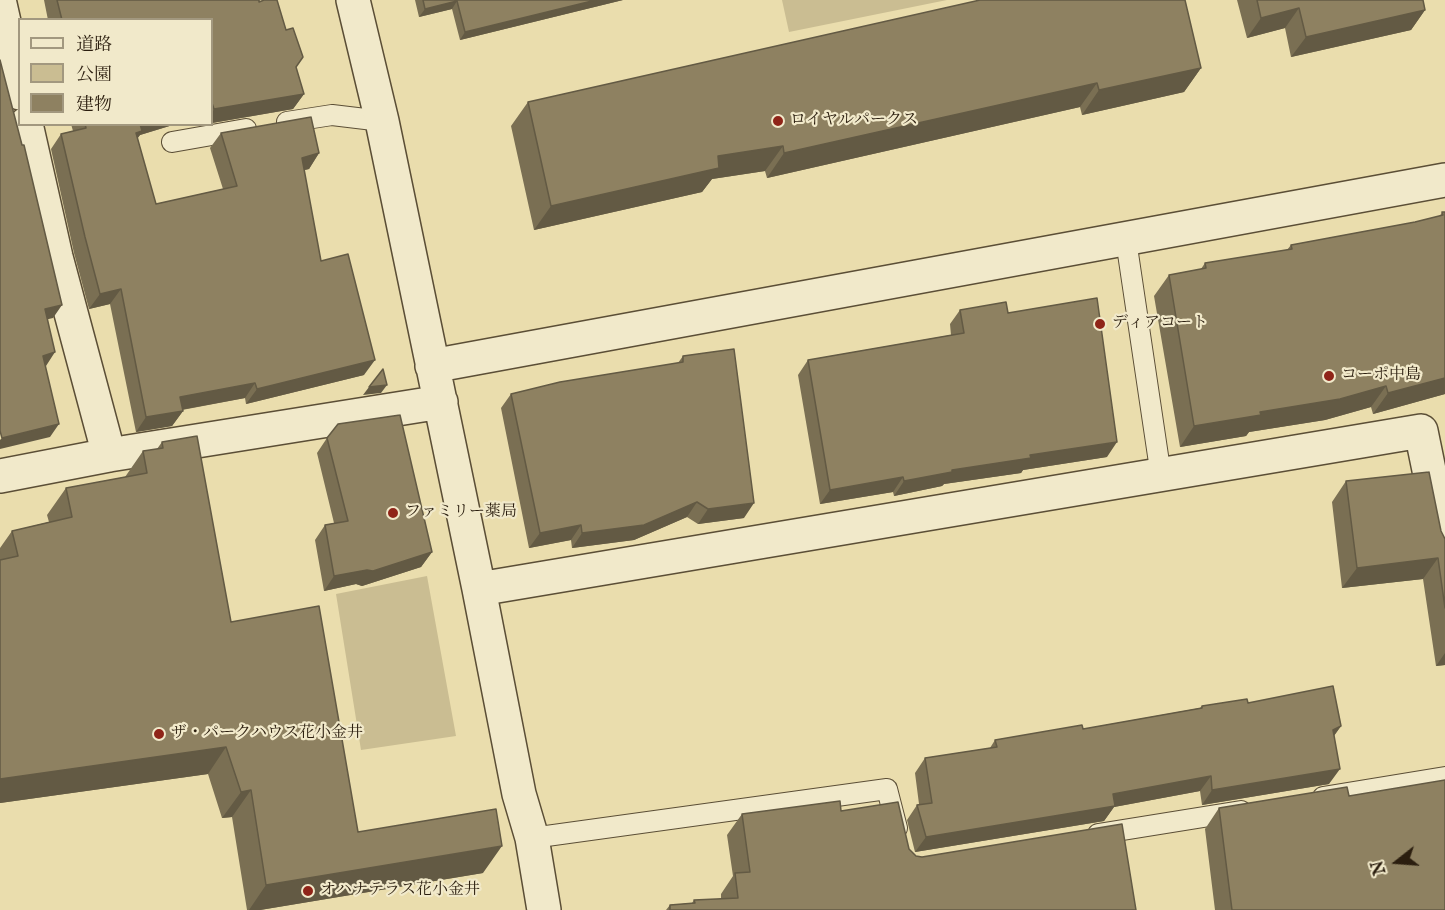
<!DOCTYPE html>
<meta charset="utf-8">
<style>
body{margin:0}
#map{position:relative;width:1445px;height:910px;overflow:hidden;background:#eaddad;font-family:"IM FELL English","Noto Serif JP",serif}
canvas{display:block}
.legend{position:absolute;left:18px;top:18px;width:195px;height:108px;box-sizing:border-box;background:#f1e9ca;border:2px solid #a2987f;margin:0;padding:8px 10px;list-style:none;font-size:18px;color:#2b1e0f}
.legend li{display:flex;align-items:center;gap:12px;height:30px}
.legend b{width:30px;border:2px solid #a2987f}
.north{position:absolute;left:1367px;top:832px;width:60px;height:60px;-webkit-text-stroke:4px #f1e9ca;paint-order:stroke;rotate:253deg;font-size:16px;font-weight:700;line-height:24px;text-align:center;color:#2b1e0f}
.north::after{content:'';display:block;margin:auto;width:21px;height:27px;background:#2b1e0f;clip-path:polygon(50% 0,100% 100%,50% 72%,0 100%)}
</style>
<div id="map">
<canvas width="1445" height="910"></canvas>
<ul class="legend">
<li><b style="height:8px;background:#f1e9ca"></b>道路</li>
<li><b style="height:16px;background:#cabd92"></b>公園</li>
<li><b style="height:16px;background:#8e8161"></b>建物</li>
</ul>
<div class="north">N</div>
</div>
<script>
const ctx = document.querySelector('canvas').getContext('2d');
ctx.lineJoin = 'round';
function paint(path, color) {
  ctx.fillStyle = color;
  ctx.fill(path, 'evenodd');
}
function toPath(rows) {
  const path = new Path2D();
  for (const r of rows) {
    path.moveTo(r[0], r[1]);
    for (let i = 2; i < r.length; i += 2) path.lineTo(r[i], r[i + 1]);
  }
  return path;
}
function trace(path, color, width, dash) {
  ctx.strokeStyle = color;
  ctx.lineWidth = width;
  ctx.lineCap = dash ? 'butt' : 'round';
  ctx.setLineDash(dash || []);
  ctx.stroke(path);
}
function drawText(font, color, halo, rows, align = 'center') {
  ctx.font = font + ' "IM FELL English","Noto Serif JP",serif';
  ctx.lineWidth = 4.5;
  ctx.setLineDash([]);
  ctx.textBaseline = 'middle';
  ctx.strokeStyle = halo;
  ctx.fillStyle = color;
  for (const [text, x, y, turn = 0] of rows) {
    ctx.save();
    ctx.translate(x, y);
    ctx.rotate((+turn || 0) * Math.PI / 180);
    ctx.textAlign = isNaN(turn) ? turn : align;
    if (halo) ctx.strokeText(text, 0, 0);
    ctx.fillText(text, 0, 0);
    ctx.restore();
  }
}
const green = toPath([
 [782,0,947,0,789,32],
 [427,576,456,736,361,750,336,594]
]);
const lane = toPath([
 [287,122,332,115,382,121],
 [172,142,246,129],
 [1126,240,1161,476],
 [1323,797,1445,777],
 [1098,834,1241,811],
 [532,838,887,789,897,828]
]);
const street = toPath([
 [353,0,382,121,479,589,519,794,532,838,544,910],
 [0,4,20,93],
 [26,124,56,257,109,455],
 [432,366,1445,180],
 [0,476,109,455,441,402],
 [479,589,1421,431,1445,548]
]);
const wall = toPath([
 [44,0,259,0,296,67,304,94,293,109,212,123,212,20,48,20],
 [415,0,623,0,460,40,452,9,419,17],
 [1237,0,1423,0,1425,10,1411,30,1291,57,1285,28,1247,38],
 [1201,68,1184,92,1082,115,1080,107,767,178,765,171,712,179,702,192,534,230,511,126,528,102],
 [71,124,176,124,140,135,137,138,156,204,223,189,210,148,221,133,319,153,309,169,304,170,321,261,364,375,246,404,245,398,182,410,183,411,172,426,136,432,110,304,89,309,74,253,51,149,61,134,73,131],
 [1442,212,1445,394,1373,414,1371,407,1325,420,1249,432,1246,436,1180,447,1154,296,1169,275,1201,269,1205,263,1287,250,1291,245,1415,222,1440,216],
 [960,310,1008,313,1107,457,1023,470,1021,473,944,484,942,486,894,496,893,492,820,504,798,375,808,360,951,335,950,324],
 [683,356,744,518,698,524,687,517,634,540,572,548,571,540,529,548,501,408,511,394,678,363],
 [327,438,432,552,421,567,362,586,356,584,324,591,315,540,325,525,334,523,317,453],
 [162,442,231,622,358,832,483,873,260,910,247,910,232,817,222,818,208,774,0,803,0,548,12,531,49,522,47,515,66,488,125,477,143,451,157,449],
 [1346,481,1441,531,1445,539,1445,665,1436,666,1423,579,1342,588,1332,502],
 [1248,703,1341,726,1334,736,1329,784,1202,805,1200,791,1114,807,1104,821,915,852,907,820,917,805,919,804,915,773,925,758,990,748,995,740,1083,729,1200,708,1202,706],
 [1359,795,1445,910,1215,910,1205,829,1219,808],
 [841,811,909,849,916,856,1136,910,666,910,670,905,692,903,694,900,721,899,721,894,733,876,727,835,742,814]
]);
const shadedWall = toPath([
 [596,0,623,0,460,40,465,32],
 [457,1,452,9,419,17,425,9],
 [1299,8,1285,28,1247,38,1261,18],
 [1425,10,1411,30,1291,57,1306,37],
 [1201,68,1184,92,1082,115,1099,90],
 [1097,83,1080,107,767,178,784,153],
 [304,94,293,109,212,123,212,113,214,109],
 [138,124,176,124,140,135,132,146],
 [783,146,765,171,712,179,702,192,534,230,551,206,718,156],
 [319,153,309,169,292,173,302,158],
 [121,289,110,304,89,309,100,294],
 [62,305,53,318,36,322,45,309],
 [55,352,46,366,33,369,43,356],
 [375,360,364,375,246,404,257,389],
 [1445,378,1445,394,1373,414,1388,393],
 [255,383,245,398,169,412,180,397],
 [387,385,381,393,363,395,369,387],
 [1386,386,1371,407,1325,420,1249,432,1246,436,1180,447,1194,426],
 [183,411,172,426,136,432,146,417],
 [59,424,50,437,0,449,0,440,2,438],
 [1117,442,1107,457,1023,470,1021,473,944,484,942,486,894,496,904,481,952,470,1030,455],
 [903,477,893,492,820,504,830,490],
 [697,502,687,517,634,540,572,548,582,533],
 [754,503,744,518,698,524,708,509],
 [581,525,571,540,529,548,540,533],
 [432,552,421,567,362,586,356,584,324,591,334,576],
 [1438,558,1423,579,1342,588,1357,568],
 [1445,653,1445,665,1436,666],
 [1341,726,1330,741,1333,730],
 [226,747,208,774,0,803,0,779],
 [1340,769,1329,784,1202,805,1212,790],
 [1211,776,1200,791,1114,807,1104,821,915,852,926,837,1113,794],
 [251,790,232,817,222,818,241,792],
 [502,846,483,873,260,910,249,910,266,885]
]);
const building = toPath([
 [57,0,259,0,259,2,264,0,277,0,286,30,293,28,303,57,296,67,304,94,214,109,212,103,212,20,62,20,57,0],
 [423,0,596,0,465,32,457,1,425,9,423,0],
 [980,0,1185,0,1201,68,1099,90,1097,83,784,153,783,146,718,156,719,168,551,206,528,102,980,0],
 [1257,0,1423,0,1425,10,1306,37,1299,8,1261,18,1257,0],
 [0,60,22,145,24,145,62,305,45,309,55,352,43,356,59,424,2,438,0,431,0,60],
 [311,117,319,153,302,158,321,261,348,254,375,360,257,389,255,383,180,397,183,411,146,417,121,289,100,294,85,237,61,134,86,128,85,124,140,124,142,131,136,133,156,204,237,186,221,133,311,117],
 [1442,212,1445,212,1445,378,1388,393,1386,386,1340,399,1260,412,1261,415,1194,426,1169,275,1206,268,1205,263,1292,249,1291,245,1415,222,1443,215,1442,212],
 [1097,298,1117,442,1030,455,1031,458,952,470,952,472,904,481,903,477,830,490,808,360,964,333,960,310,1006,302,1008,313,1097,298],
 [734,349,754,503,708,509,697,502,644,525,582,533,581,525,540,533,511,394,560,382,683,362,683,356,734,349],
 [383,369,387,385,369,387,383,369],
 [400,415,432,552,373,571,367,570,334,576,325,525,348,521,327,438,338,424,400,415],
 [197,436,231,622,319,606,358,832,496,809,502,846,266,885,251,790,241,792,226,747,0,779,0,560,18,556,12,531,72,517,66,488,147,473,143,451,163,448,162,442,197,436],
 [1429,472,1441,531,1445,539,1445,608,1438,558,1357,568,1346,481,1429,472],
 [1333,686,1341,726,1333,730,1340,769,1212,790,1211,776,1113,794,1115,806,926,837,917,805,932,803,925,758,997,747,995,740,1082,725,1083,729,1202,708,1202,706,1247,699,1248,703,1333,686],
 [1445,780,1445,910,1232,910,1219,808,1347,787,1349,796,1445,780],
 [840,801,841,811,898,802,909,849,916,856,922,857,1122,824,1136,910,670,910,670,905,695,903,694,900,738,898,735,873,750,872,742,814,840,801]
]);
const markers = [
 [778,121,6,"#8f2418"],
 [1100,324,6,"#8f2418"],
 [1329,376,6,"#8f2418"],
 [393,513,6,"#8f2418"],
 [159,734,6,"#8f2418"],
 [308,891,6,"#8f2418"]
];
const poiNames = [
 ["ロイヤルパークス",790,121],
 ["ディアコート",1112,324],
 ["コーポ中島",1341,376],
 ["ファミリー薬局",405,513],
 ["ザ・パークハウス花小金井",171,734],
 ["オハナテラス花小金井",320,891]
];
paint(green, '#cabd92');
trace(lane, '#5b4e36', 22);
trace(street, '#5b4e36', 36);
trace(lane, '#f1e9ca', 20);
trace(street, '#f1e9ca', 33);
paint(wall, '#7a6f53');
paint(shadedWall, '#635a44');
paint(building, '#8e8161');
trace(building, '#635a44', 1.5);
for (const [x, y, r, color] of markers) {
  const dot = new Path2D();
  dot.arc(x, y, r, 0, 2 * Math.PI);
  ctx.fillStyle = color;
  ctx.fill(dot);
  trace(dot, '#f1e9ca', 2);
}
drawText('16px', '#2b1e0f', '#f1e9ca', poiNames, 'left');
</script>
